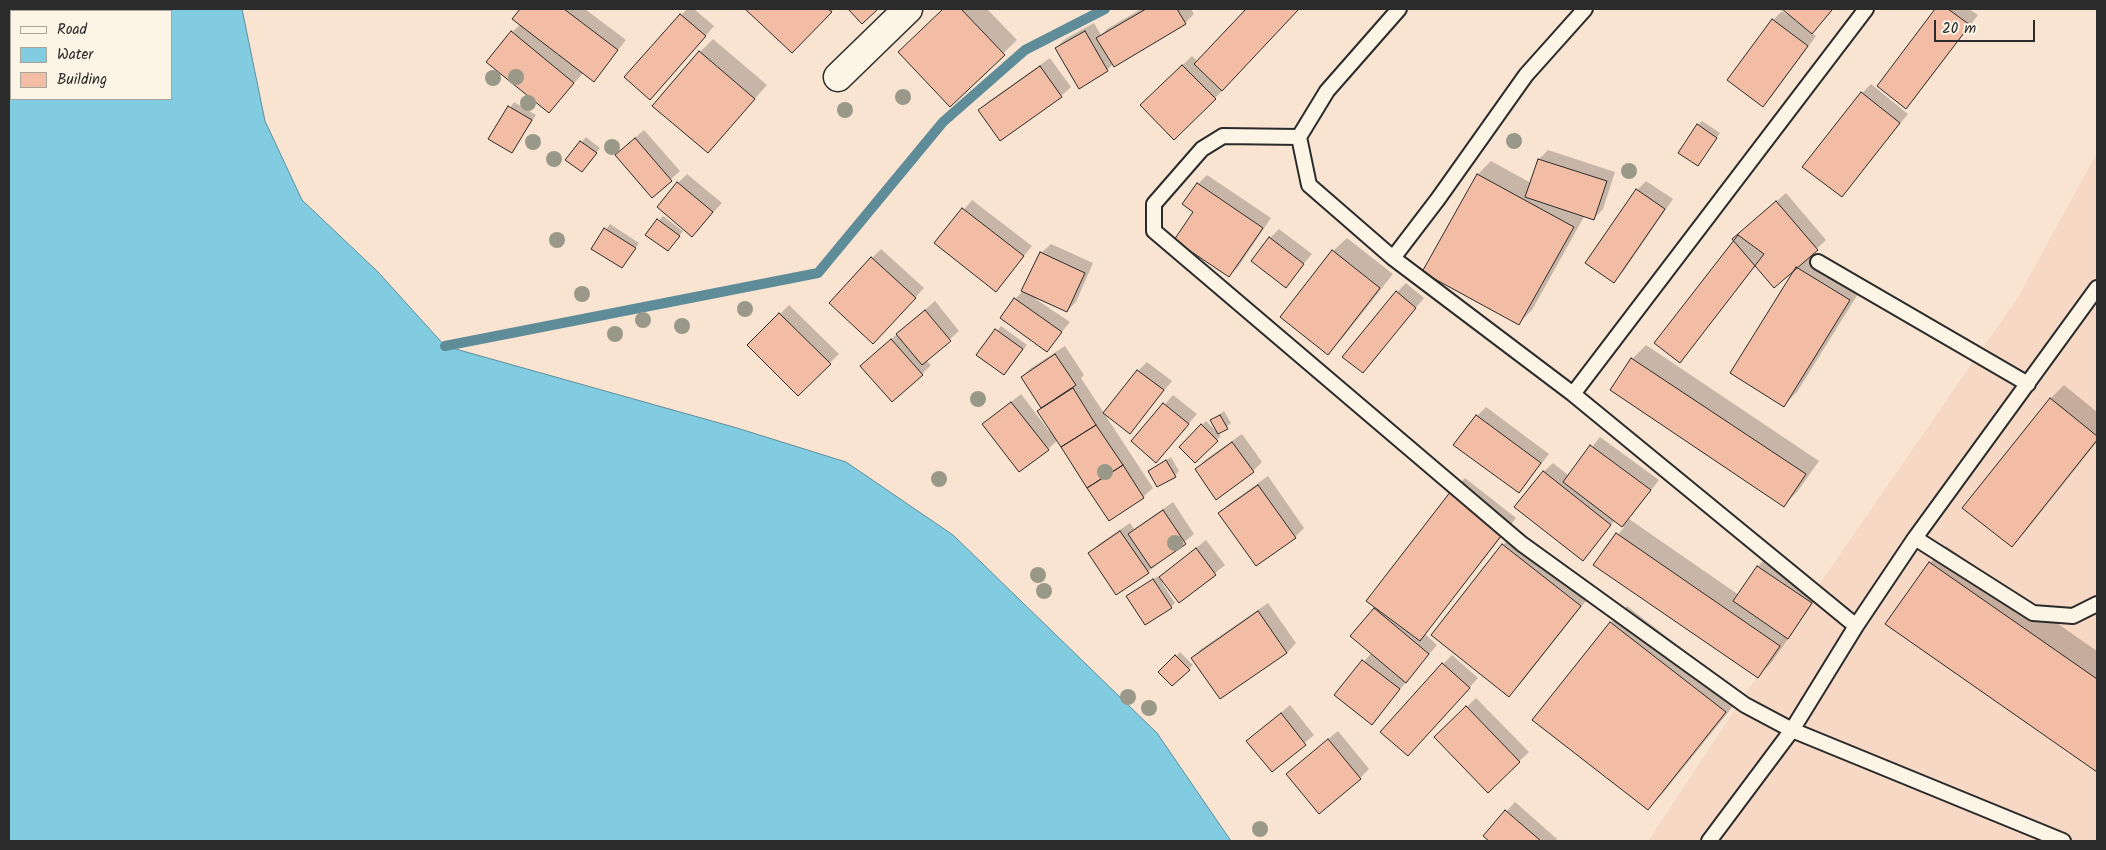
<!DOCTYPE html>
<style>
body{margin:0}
#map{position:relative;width:2106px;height:850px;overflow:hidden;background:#f9e4d2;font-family:Kalam,sans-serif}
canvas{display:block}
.frame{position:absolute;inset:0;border:10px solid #2b2b2b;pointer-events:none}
.legend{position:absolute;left:10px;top:10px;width:162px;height:90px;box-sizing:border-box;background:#fcf5e5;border:1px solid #a8a49b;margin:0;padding:6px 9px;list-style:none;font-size:15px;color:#2b2b2b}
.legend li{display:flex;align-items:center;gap:10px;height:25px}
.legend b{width:25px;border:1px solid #a8a49b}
.scale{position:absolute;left:1934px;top:20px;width:101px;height:22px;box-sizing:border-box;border:2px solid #2b2b2b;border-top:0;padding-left:6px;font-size:15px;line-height:18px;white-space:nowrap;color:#2b2b2b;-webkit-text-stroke:4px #fcf5e5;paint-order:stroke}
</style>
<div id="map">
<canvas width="2106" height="850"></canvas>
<div class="frame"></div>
<ul class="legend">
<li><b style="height:6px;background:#fcf5e5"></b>Road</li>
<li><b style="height:14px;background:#82cce2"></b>Water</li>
<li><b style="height:14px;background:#f2bda4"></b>Building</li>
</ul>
<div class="scale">20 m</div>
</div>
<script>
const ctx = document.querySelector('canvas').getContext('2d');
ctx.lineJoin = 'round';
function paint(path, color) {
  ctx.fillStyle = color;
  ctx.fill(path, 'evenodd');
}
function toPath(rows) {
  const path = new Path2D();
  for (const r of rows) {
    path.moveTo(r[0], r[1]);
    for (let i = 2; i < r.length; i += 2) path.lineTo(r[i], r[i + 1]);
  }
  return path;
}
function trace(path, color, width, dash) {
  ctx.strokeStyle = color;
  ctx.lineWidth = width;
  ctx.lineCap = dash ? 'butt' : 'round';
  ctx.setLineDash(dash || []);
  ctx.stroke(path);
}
const built = toPath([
 [2097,153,2097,841,1648,841,1791,625,2018,297]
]);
const water = toPath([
 [9,9,242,9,265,121,302,200,378,272,445,346,737,428,846,462,953,535,1157,733,1231,841,9,841,9,9],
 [11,11,171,11,171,99,11,99,11,11]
]);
const shadow = toPath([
 [521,9,585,9,626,40,594,80,584,72,549,112,512,32,521,24,514,19],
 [687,9,694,9,714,26,659,89,626,77],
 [747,9,834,9,792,52],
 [944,9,987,9,1017,40,950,105,913,39],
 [1141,9,1191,9,1194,14,1185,23,1113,64,1107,70,1056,48,1065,39,1094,23,1101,35,1107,29],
 [1248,9,1298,9,1223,88,1224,89,1174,139,1142,105,1192,56,1198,62],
 [1783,9,1833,9,1812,33,1816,36,1772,96,1763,105,1773,20,1782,11,1788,15,1789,13],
 [1937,9,1969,9,1978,15,1915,98,1906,107,1878,86],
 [713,39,767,85,708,152,700,52],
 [1050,58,1071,87,1061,96,1000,139,979,110,989,101],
 [1871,84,1908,114,1842,195,1862,93],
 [514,102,536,115,512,151,490,138],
 [1702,121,1720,133,1698,165,1698,125],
 [644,130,680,171,652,196,626,146],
 [586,137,600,148,586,166,567,160],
 [1548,150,1615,172,1603,209,1594,218,1585,215,1532,310,1519,323,1478,174,1491,161,1531,183,1539,159],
 [687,174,722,203,692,235,678,183],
 [1207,175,1271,218,1238,267,1229,276,1198,184],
 [1646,181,1673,199,1623,272,1613,281,1637,190],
 [1786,193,1826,240,1811,254,1863,286,1797,392,1784,405,1731,373,1800,262,1756,265,1680,361,1735,241,1733,239],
 [972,200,1032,246,996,290,936,243],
 [663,216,683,231,672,245,647,235],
 [610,224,639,243,622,267,593,248],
 [1279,229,1312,254,1285,286,1270,238],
 [1347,238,1393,274,1341,340,1328,353,1333,251],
 [1051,244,1093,263,1076,302,1067,311,1034,298,1070,322,1047,350,1015,299,1023,291,1041,253],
 [881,249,924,288,882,333,872,258],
 [1406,283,1424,298,1363,371,1397,292],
 [935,301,959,331,926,360,931,365,922,374,871,357],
 [789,305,839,354,798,394,749,345],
 [1001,326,1027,345,1008,369,978,355],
 [1646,345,1819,461,1797,492,1784,505,1612,390,1632,359],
 [1065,346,1084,375,1081,378,1153,488,1143,497,1058,440,1048,449,984,424,1021,394,1049,431,1051,429,1039,411,1042,408,1022,377,1031,368],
 [1147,362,1172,381,1130,432,1138,371],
 [2064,385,2097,412,2097,442,2025,532,2012,545,2050,399],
 [1173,395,1197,414,1156,461,1133,441],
 [1486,407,1549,454,1519,492,1477,416],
 [1224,411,1231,423,1218,433,1221,436,1195,461,1181,447,1206,421,1216,431,1211,421],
 [1242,434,1262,462,1253,471,1196,470,1205,460],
 [1600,437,1659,480,1629,519,1739,595,1758,566,1767,557,1820,593,1771,663,1757,677,1595,565,1624,527,1615,520,1583,559,1543,472,1553,463,1569,476],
 [1171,457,1179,471,1175,476,1150,471],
 [1268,476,1304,528,1295,537,1220,513,1229,504],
 [1465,478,1516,518,1425,634,1437,645,1372,723,1336,695,1372,652,1352,636,1377,607,1451,492],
 [1173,502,1194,534,1148,572,1116,593,1090,553,1099,544,1130,523,1134,529],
 [1516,532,1593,592,1522,682,1509,695,1503,545],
 [1206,540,1225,565,1179,602,1164,582,1162,583,1175,603,1171,607,1128,596,1158,576,1159,578],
 [1946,546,2097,651,2097,770,1887,624,1930,563],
 [1268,603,1296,643,1287,653,1192,658,1201,649],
 [1627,606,1742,695,1664,792,1648,809,1611,623],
 [1180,652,1193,665,1172,685,1160,672],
 [1452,655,1478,678,1417,745,1443,664],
 [1476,698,1529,752,1488,791,1436,737],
 [1290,705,1314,735,1272,770,1248,741],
 [1338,731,1369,769,1360,778,1297,765],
 [1515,802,1557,839,1555,841,1491,841,1484,836]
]);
const stream = toPath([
 [445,346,818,273,943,122,1025,50,1105,9]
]);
const building = toPath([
 [520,9,564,9,618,50,594,82,512,19,520,9],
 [745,9,828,9,832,12,792,53,745,9],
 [848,9,878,9,862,24,848,9],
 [943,9,961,9,1005,55,950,107,898,52,943,9],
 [1146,9,1177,9,1186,24,1114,67,1096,38,1146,9],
 [1246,9,1299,9,1222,91,1194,64,1246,9],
 [1782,9,1830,9,1832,10,1812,34,1782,9],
 [1935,9,1948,9,1970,25,1906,109,1877,86,1935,9],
 [680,14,706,36,650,100,624,77,680,14],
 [1772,19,1808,46,1763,107,1727,80,1772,19],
 [511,31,574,83,549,113,486,62,511,31],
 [1085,31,1108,71,1079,89,1055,48,1085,31],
 [699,51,755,99,708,153,652,106,699,51],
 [1182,65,1216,99,1174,140,1140,105,1182,65],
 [1040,66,1062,97,1000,141,978,110,1040,66],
 [1861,92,1900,123,1842,197,1802,167,1861,92],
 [508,106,532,120,512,153,488,139,508,106],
 [1697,124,1717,138,1698,166,1678,153,1697,124],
 [635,138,672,181,652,198,615,155,635,138],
 [580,141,597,153,582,172,565,160,580,141],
 [1538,159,1607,181,1594,220,1525,197,1538,159],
 [1477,174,1574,227,1519,325,1422,272,1477,174],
 [677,182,713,212,692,237,657,207,677,182],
 [1197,183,1263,228,1229,277,1174,240,1193,212,1182,204,1197,183],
 [1636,189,1665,209,1614,283,1585,263,1636,189],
 [1776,201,1818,250,1774,288,1732,239,1776,201],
 [962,208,1024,256,996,292,934,243,962,208],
 [657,219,680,236,668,251,645,235,657,219],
 [604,228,636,248,622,268,591,249,604,228],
 [1738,235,1764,254,1680,363,1654,343,1738,235],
 [1269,237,1304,264,1286,288,1251,261,1269,237],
 [1332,250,1380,288,1328,355,1280,317,1332,250],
 [1040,252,1085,273,1067,312,1021,291,1040,252],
 [871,257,916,298,873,344,829,303,871,257],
 [1796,267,1850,300,1784,407,1730,373,1796,267],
 [1396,291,1416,308,1363,373,1342,357,1396,291],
 [1014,298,1062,332,1047,352,1000,318,1014,298],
 [925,310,951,341,922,365,896,334,925,310],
 [779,313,831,364,798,396,747,345,779,313],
 [995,329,1023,349,1004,375,976,355,995,329],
 [891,339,923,375,892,402,860,366,891,339],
 [1055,354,1076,385,1041,408,1021,377,1055,354],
 [1631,358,1806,474,1784,507,1610,390,1631,358],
 [1137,370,1164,390,1130,434,1103,413,1137,370],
 [1073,388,1096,425,1061,447,1037,411,1073,388],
 [2050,398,2097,436,2097,440,2012,547,1962,508,2050,398],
 [1011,402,1049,450,1019,472,982,424,1011,402],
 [1163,403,1189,424,1156,463,1131,441,1163,403],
 [1220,415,1228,429,1218,434,1210,420,1220,415],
 [1476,415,1541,463,1519,493,1453,445,1476,415],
 [1201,424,1218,441,1195,463,1179,447,1201,424],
 [1096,425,1123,465,1087,488,1061,447,1096,425],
 [1232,442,1254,472,1216,500,1195,469,1232,442],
 [1590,445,1651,490,1622,527,1563,482,1590,445],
 [1166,460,1176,477,1157,487,1148,471,1166,460],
 [1123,465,1144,498,1109,521,1087,488,1123,465],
 [1543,471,1611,525,1583,561,1514,507,1543,471],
 [1258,485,1296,538,1256,566,1218,513,1258,485],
 [1451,491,1504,532,1420,641,1366,601,1451,491],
 [1163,510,1186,544,1151,568,1128,534,1163,510],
 [1120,531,1149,573,1116,595,1088,553,1120,531],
 [1616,533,1780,646,1758,678,1593,565,1616,533],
 [1502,544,1581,606,1509,697,1431,635,1502,544],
 [1196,548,1216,575,1179,603,1159,577,1196,548],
 [1929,562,2097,679,2097,772,1885,624,1929,562],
 [1757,566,1812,603,1788,639,1733,601,1757,566],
 [1153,579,1172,608,1145,625,1126,596,1153,579],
 [1374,608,1429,654,1406,683,1350,636,1374,608],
 [1258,611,1287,653,1220,699,1191,658,1258,611],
 [1610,622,1726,712,1648,810,1532,720,1610,622],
 [1175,655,1190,670,1172,686,1158,672,1175,655],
 [1362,660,1400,689,1372,725,1334,695,1362,660],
 [1442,663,1470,688,1408,756,1380,732,1442,663],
 [1466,706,1520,762,1488,793,1434,737,1466,706],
 [1281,713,1306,745,1272,772,1246,741,1281,713],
 [1328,739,1361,779,1319,814,1286,774,1328,739],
 [1505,810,1541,841,1489,841,1483,836,1505,810]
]);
const service = toPath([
 [1399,9,1327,91,1299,137,1309,185,1393,258,1573,394,1856,626],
 [1299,137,1223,136,1202,149,1154,204,1154,231,1522,544,1745,705,1792,730,2063,841],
 [1393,258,1438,199,1526,75,1585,9],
 [1818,262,2028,384],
 [1573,394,1866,9],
 [1915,538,2033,613,2073,616,2097,604],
 [1709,841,1792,730,1856,626,1915,538,2097,288]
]);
const minor = toPath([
 [838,77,908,9]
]);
const trees = [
 [516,77],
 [493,78],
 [903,97],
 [528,103],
 [845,110],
 [1514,141],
 [533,142],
 [612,147],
 [554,159],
 [1629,171],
 [557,240],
 [582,294],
 [745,309],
 [643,320],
 [682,326],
 [615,334],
 [978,399],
 [1105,472],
 [939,479],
 [1175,543],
 [1038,575],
 [1044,591],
 [1128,697],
 [1149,708],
 [1260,829]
];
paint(built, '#f7d8c4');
paint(water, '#82cce2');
trace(water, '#5f8c99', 1);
paint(shadow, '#0003');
trace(stream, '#5f8c99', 10);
paint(building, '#f2bda4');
trace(building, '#2b2b2b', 1);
trace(service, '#2b2b2b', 18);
trace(minor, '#2b2b2b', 31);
trace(service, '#fcf5e5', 14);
trace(minor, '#fcf5e5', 28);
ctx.fillStyle = '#9a9989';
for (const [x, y] of trees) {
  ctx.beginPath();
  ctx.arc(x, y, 8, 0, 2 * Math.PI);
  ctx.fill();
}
</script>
